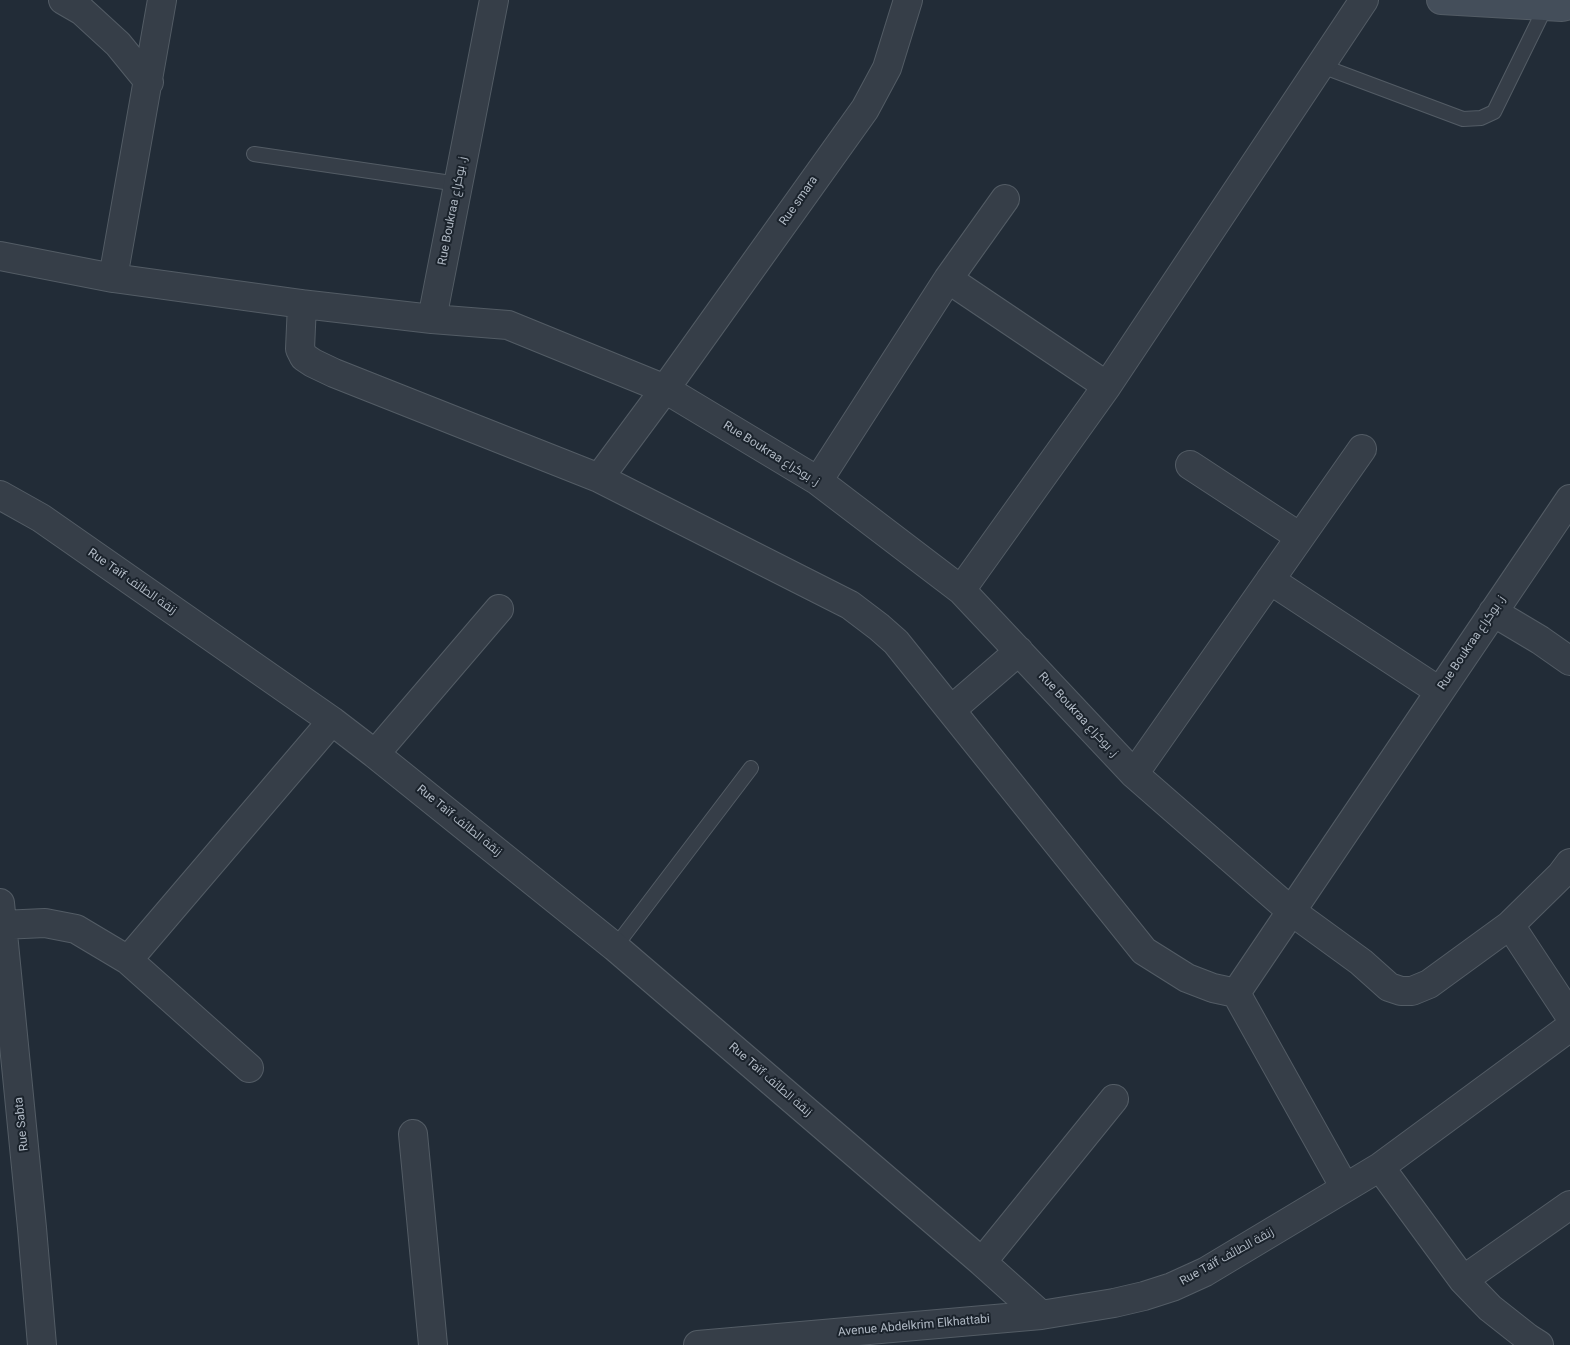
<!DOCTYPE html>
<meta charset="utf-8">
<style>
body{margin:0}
canvas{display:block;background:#222c37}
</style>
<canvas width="1570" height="1345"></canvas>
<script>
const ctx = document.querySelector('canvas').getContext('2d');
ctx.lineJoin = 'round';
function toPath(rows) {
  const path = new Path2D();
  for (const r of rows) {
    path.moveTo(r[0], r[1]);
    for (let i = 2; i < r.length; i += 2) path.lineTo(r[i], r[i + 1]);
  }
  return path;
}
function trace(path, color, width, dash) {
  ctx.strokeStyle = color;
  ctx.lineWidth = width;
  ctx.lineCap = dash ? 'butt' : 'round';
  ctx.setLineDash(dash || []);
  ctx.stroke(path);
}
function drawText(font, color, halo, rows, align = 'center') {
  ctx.font = font + ' Roboto,Cairo,sans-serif';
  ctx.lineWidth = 4;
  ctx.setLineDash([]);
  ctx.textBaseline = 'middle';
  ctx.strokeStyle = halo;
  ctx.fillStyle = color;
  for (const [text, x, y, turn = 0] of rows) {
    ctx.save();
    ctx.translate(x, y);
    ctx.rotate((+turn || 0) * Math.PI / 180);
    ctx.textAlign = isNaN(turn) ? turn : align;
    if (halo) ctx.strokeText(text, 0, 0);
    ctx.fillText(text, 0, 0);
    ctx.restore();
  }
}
const service = toPath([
 [1319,65,1463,119,1481,118,1494,112,1546,6,1546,3],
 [254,154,458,184],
 [615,947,751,768]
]);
const minor = toPath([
 [63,0,82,11,118,44,149,82],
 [494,0,432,319,508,325,665,389,818,481,961,590,1134,774,1291,911,1361,962,1389,987,1401,991,1412,991,1429,984,1510,925,1561,875,1570,863],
 [0,256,113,278,302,304,432,319],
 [113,278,162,0],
 [948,279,1107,386],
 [302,304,300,349,304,357,313,363,334,373,599,478,850,605,879,627,896,642,1144,951,1187,978,1213,988,1236,993,1345,1188],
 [1190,465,1300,537],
 [599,478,665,389,865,109,887,68,908,0],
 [818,481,948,279,1005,199],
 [0,495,41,518,332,721,375,754,615,947,982,1262,1041,1315,1114,1303,1144,1296,1172,1287,1205,1272,1380,1167,1570,1027],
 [1270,580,1439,691],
 [961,590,1107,386,1364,0],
 [1493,612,1540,640,1570,661],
 [951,710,1019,651],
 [375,754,499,609],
 [1134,774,1362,449],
 [0,903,32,1228,42,1345],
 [2,925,45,923,76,929,128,960,249,1068],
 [1510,925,1570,1016],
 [128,960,332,721],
 [1236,993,1570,499],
 [413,1134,433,1345],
 [1380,1167,1463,1280,1490,1308,1528,1338,1539,1345],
 [982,1262,1114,1099],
 [1463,1280,1570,1205],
 [698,1345,1041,1315]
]);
const secondary = toPath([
 [1441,0,1562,7,1570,5]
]);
const streetNames = [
 ["Rue smara",799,201,-55],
 ["Rue Boukraa ز. بوكراع",453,211,-79],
 ["Rue Boukraa ز. بوكراع",771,454,32],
 ["Rue Taïf زنقة الطائف",132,582,35],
 ["Rue Boukraa ز. بوكراع",1472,643,-56],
 ["Rue Boukraa ز. بوكراع",1078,715,47],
 ["Rue Taïf زنقة الطائف",459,821,39],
 ["Rue Taïf زنقة الطائف",770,1080,41],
 ["Rue Sabta",22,1124,-96],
 ["Rue Taïf زنقة الطائف",1227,1257,-29],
 ["Avenue Abdelkrim Elkhattabi",914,1326,-5]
];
trace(service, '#535c65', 16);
trace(minor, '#535c65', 30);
trace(secondary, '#535c65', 30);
trace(service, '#363e48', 14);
trace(minor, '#363e48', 28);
trace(secondary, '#444e5a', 28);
drawText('12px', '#b0b9c4', '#1b232c', streetNames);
</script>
